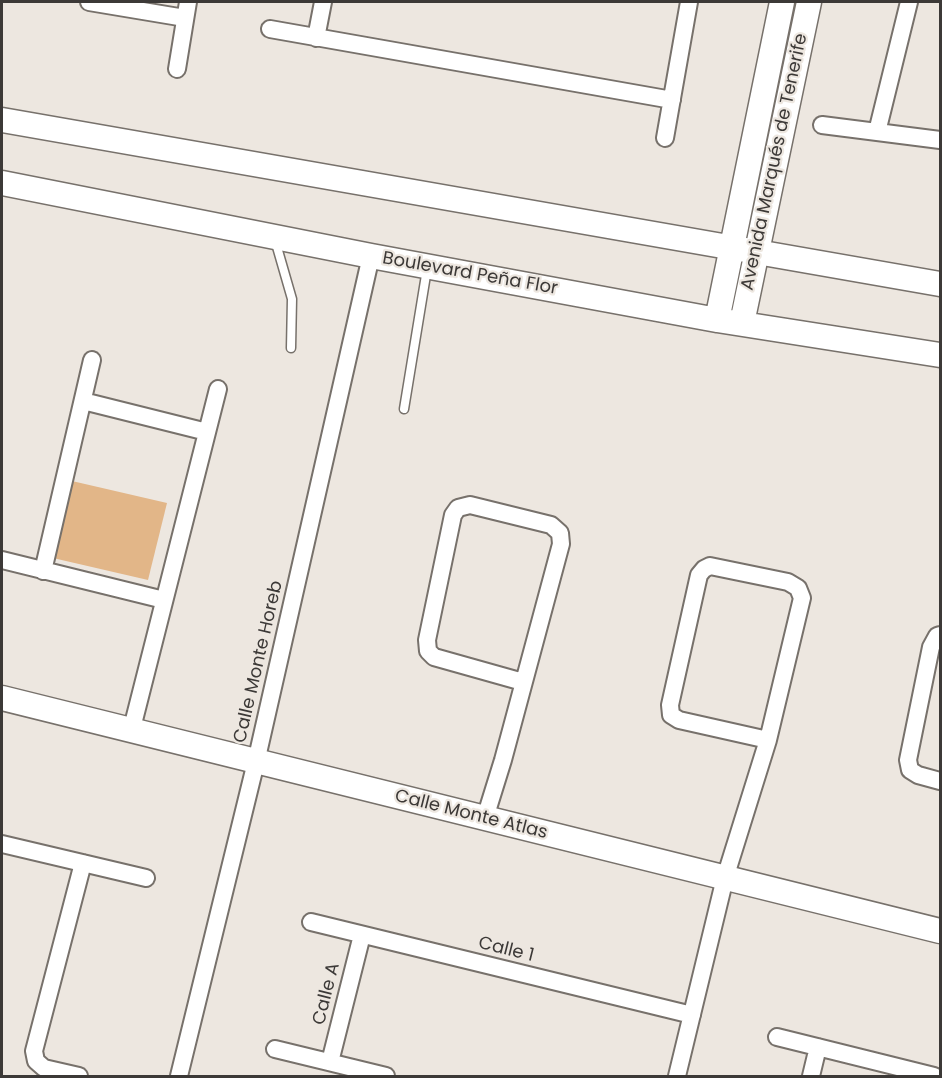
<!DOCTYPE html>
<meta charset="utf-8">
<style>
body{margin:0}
#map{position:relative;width:942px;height:1078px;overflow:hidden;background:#ede7e0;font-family:Poppins,sans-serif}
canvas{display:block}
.frame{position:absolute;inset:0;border:3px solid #3c3937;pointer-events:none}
</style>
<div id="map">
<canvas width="942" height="1078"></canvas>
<div class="frame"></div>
</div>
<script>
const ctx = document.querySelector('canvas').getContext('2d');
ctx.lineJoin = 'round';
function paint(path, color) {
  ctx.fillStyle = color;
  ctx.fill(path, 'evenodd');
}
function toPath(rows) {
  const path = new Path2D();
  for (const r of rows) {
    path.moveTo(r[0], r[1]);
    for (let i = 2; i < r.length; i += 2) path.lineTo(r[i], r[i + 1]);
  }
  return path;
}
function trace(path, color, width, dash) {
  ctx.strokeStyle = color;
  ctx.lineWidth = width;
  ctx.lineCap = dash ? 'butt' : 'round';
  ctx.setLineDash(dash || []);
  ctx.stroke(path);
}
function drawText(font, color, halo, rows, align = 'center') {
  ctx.font = font + ' Poppins,sans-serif';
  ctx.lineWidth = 4.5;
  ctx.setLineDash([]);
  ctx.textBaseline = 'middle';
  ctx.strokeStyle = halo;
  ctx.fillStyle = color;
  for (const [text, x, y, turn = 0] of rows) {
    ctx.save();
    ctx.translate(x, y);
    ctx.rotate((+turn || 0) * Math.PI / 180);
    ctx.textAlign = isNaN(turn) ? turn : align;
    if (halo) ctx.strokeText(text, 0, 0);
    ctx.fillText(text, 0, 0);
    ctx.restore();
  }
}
const green = toPath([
 [72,481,167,503,148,580,53,558]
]);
const lane = toPath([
 [275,240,292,299,291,348],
 [404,409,427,269]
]);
const street = toPath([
 [89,2,185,18],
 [270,29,672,100],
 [316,38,323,2],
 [177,69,188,2],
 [822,125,940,140],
 [877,132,909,2],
 [665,138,689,2],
 [83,401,207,432],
 [2,560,164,600],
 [43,571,92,360],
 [940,635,937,636,931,647,908,760,910,770,918,775,940,781],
 [131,732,218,389],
 [485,818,503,760,561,544,560,533,551,525,470,505,458,508,453,515,427,640,428,651,434,657,523,682],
 [2,844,146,878],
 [311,922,692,1015],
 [777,1037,934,1076],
 [275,1049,386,1076],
 [330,1062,362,935],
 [79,1076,44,1068,36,1061,34,1051,83,863],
 [179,1076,256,762,371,256],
 [677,1076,725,878,768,740,802,598,798,588,788,582,710,566,704,569,699,575,670,705,671,715,679,720,768,740],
 [811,1076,818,1047]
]);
const secondary = toPath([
 [2,120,940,284],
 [2,183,371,256,717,320,940,355],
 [717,320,782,2],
 [742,323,809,2],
 [2,698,940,931]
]);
const streetNames = [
 ["Avenida Marqués de Tenerife",775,162,-78],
 ["Boulevard Peña Flor",470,274,10],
 ["Calle Monte Horeb",259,662,-77],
 ["Calle Monte Atlas",471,815,14],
 ["Calle 1",506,950,14],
 ["Calle A",327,994,-76]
];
paint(green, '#e2b688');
trace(lane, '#77716b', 11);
trace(street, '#77716b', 20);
trace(secondary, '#77716b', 27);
trace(lane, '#fff', 8);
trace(street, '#fff', 16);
trace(secondary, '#fff', 24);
drawText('18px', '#3c3937', '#ede7e0', streetNames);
</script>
